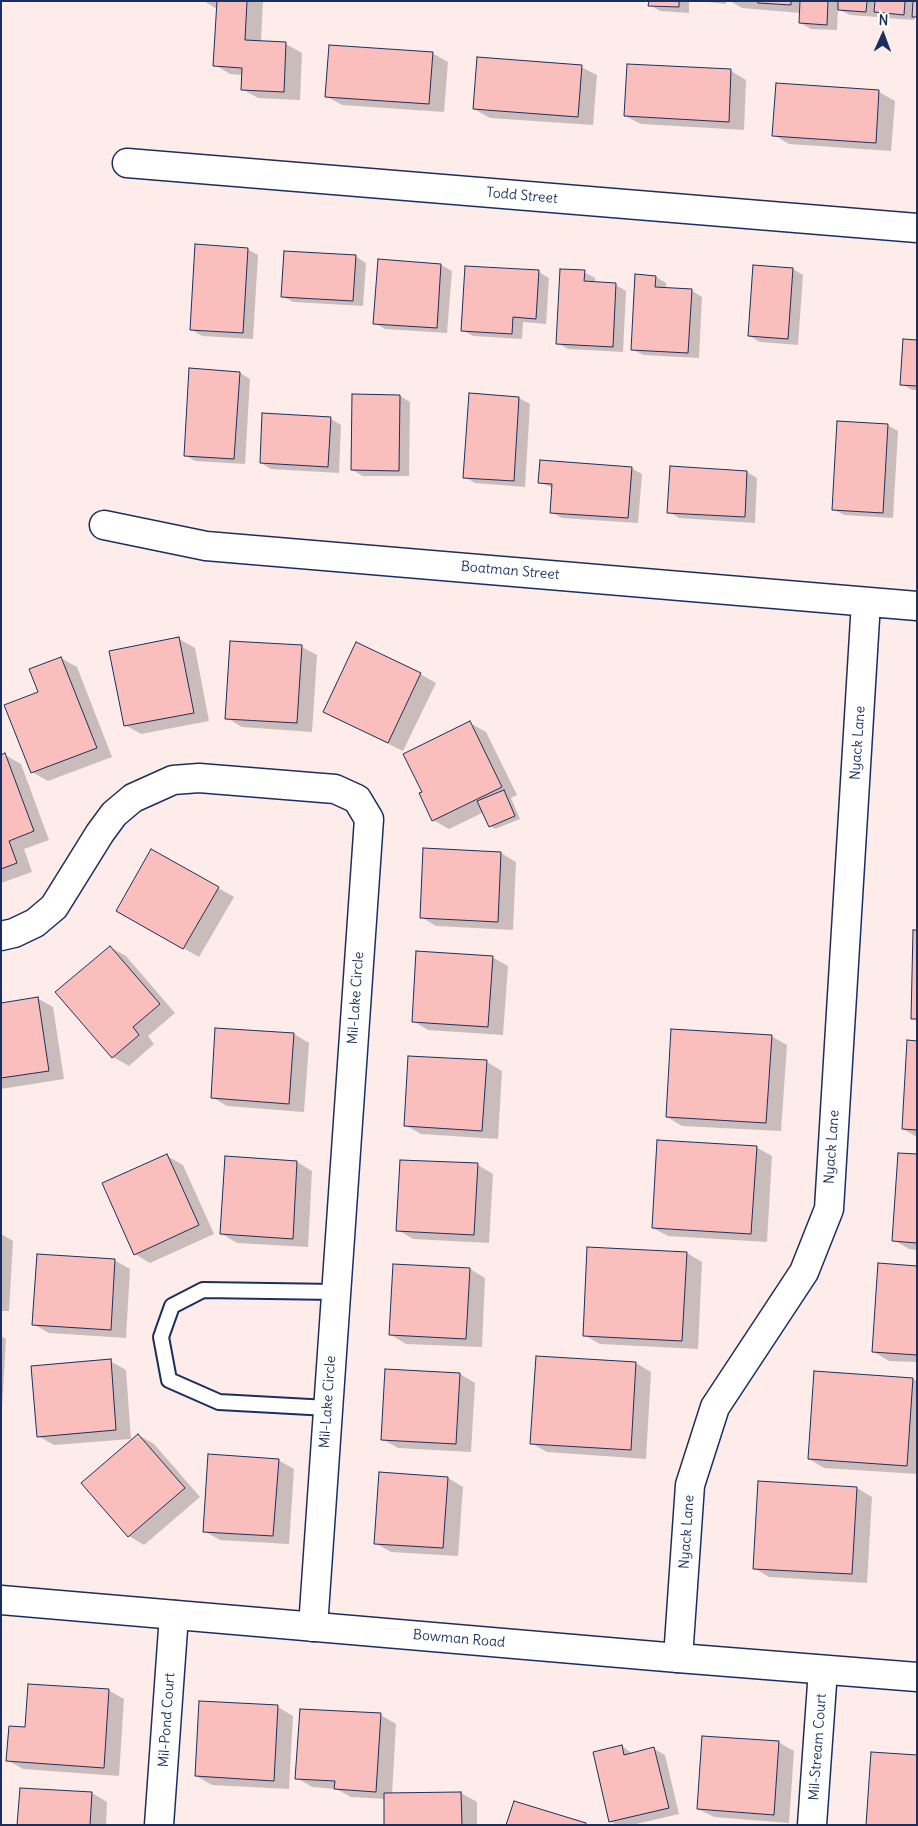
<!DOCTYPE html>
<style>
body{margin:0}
#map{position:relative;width:918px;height:1826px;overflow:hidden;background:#feeceb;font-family:Delius,sans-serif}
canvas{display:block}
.frame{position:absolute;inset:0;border:2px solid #1b2f5e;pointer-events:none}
.north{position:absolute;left:858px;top:10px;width:50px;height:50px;-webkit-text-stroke:4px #fff;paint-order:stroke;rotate:2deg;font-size:14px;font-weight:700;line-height:20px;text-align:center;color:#1b2f5e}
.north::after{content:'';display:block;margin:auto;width:18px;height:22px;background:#1b2f5e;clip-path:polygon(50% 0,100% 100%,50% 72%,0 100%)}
</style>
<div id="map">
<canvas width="918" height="1826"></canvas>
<div class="frame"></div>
<div class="north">N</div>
</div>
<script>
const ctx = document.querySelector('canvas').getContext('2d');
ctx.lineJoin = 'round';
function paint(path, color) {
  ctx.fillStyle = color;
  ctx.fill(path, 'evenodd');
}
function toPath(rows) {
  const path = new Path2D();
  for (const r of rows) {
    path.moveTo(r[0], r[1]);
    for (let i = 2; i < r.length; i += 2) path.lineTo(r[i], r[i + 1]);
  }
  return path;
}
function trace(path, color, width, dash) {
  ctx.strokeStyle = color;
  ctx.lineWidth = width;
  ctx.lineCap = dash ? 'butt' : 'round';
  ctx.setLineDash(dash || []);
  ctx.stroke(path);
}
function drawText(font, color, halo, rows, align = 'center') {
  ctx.font = font + ' Delius,sans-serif';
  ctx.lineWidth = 5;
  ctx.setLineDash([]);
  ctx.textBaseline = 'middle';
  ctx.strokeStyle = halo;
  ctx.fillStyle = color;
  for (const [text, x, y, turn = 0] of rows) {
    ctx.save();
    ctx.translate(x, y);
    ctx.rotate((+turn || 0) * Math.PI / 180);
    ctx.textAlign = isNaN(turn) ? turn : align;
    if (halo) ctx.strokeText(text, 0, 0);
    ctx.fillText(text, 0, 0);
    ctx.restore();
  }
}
const shadow = toPath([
 [204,1,263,1,261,42,286,44,302,53,300,100,258,98,242,89,243,75,230,74,215,65,217,9],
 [650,1,689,1,689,13,660,11,650,5],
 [698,1,726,1,726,4],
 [730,1,917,1,917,18,915,16,914,20,886,18,877,13,877,17,850,15,838,9,837,30,811,29,800,23,801,13,742,8],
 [432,53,448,62,444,112,342,105,326,96],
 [581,67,597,75,593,125,490,118,474,109],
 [731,71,746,80,744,130,641,124,625,116],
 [777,84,879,92,895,101,891,151,789,144,774,135],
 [247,249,258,255,253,339,202,336,192,330],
 [355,256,366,263,363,306,293,302,282,296],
 [379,261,441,265,452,271,447,333,385,329,375,323],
 [793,269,803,275,798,345,760,342,749,336],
 [539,272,549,278,546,324,523,322,522,339,473,336,462,330],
 [584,272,595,278,595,283,616,285,626,291,623,352,568,349,557,343],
 [656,277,666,283,666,289,691,290,702,297,699,358,643,355,632,349],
 [917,341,917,390,912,390,902,384],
 [190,370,240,373,250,379,245,464,195,461,185,455],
 [470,395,519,398,530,404,525,487,475,483,465,477],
 [400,396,410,402,409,476,363,476,352,470],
 [331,419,341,425,339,473,271,469,261,463],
 [887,425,898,431,893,518,844,515,833,509],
 [631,468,642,474,638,523,562,518,551,512,553,488,539,482],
 [747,472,757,478,755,523,679,518,669,512],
 [179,639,195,648,209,721,141,734,125,725],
 [302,647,317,655,312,732,242,727,227,718],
 [61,658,77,667,112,757,48,781,32,772,6,706,40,693],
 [420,674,436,683,403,751,324,712],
 [470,723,486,732,517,795,511,798,520,819,495,829,490,826,484,812,449,829,433,820],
 [5,755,21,764,49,840,24,849,32,872,1,883,1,756],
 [152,850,234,897,199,957,118,911],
 [501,853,516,862,513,930,436,926,421,917],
 [110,947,126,956,175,1013,148,1036,154,1044,129,1066,113,1057,57,992],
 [492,957,508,966,503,1035,428,1030,413,1021],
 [37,998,53,1007,64,1079,1,1089,1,1004],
 [294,1034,309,1043,304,1112,227,1106,212,1097],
 [771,1036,787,1045,781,1131,682,1126,667,1117],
 [917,1042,917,1137,903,1129],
 [487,1062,502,1071,498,1139,421,1134,405,1125],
 [756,1147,772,1156,767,1242,668,1236,653,1228],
 [917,1155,917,1250,909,1249,894,1240],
 [167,1156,183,1165,214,1234,150,1263,135,1254],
 [297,1162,312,1171,308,1247,237,1243,222,1234],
 [478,1165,493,1174,489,1243,413,1239,398,1230],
 [1,1234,13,1241,9,1311,1,1311],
 [687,1253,702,1262,698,1349,600,1344,584,1335],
 [114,1260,130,1269,126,1338,49,1333,33,1324],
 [917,1267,917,1362,889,1361,874,1352],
 [470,1269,485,1278,482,1347,406,1344,391,1335],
 [1,1336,6,1339,2,1409,1,1409],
 [110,1361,126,1370,131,1439,54,1445,38,1436],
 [636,1363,651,1372,646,1459,547,1452,531,1443],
 [460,1374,475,1383,471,1452,398,1448,382,1439],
 [913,1379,917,1381,917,1474,824,1468,809,1459],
 [138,1435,154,1444,200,1497,144,1545,129,1536],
 [278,1460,294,1469,289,1544,220,1540,204,1531],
 [448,1478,463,1487,458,1556,391,1552,375,1543],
 [857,1488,872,1497,867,1583,769,1577,754,1568],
 [108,1690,124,1699,119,1776,23,1769,7,1760,26,1728],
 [278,1707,293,1716,289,1789,212,1785,196,1776],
 [381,1715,396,1724,392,1794,461,1793,477,1802,477,1825,386,1825,385,1799,351,1797,336,1789,312,1787,297,1778],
 [778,1742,794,1751,789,1823,714,1817,698,1809],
 [622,1746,633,1754,654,1749,665,1755,679,1814,632,1825,617,1825,610,1821],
 [92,1793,107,1802,106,1825,19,1825]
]);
const building = toPath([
 [214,1,247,1,245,40,286,42,284,92,241,90,242,68,213,66,217,1,214,1],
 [649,1,679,1,679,7,648,6,649,1],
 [756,1,791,1,791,5,758,3,756,1],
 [800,1,828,1,827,25,799,23,800,1],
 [838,1,867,1,866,12,838,10,838,1],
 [875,1,905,1,904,15,874,12,875,1],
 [913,1,917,1,917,17,912,17,913,1],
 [329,45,433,52,429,104,325,97,329,45],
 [477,57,582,65,578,117,473,109,477,57],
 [627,64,731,69,729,122,624,116,627,64],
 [776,83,879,90,876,143,772,136,776,83],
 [195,244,248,248,243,333,190,330,195,244],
 [284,251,356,255,353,301,281,297,284,251],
 [378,259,441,264,437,328,373,324,378,259],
 [753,265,793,268,788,339,748,336,753,265],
 [465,266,539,270,536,319,513,317,512,334,461,331,465,266],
 [560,269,585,270,584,281,616,283,613,347,556,344,560,269],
 [635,274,656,276,655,287,692,289,688,353,631,350,635,274],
 [903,339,917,340,917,386,900,385,903,339],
 [189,368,240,372,234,459,184,456,189,368],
 [469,393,519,397,514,481,463,478,469,393],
 [352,394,400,395,399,471,351,470,352,394],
 [262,413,331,417,328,467,260,463,262,413],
 [837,421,888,424,883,513,832,510,837,421],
 [540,460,632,467,628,518,550,513,552,484,538,483,540,460],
 [670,466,747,471,745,517,667,513,670,466],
 [179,637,194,713,124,726,109,651,179,637],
 [230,641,302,645,297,723,225,719,230,641],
 [356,642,421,673,388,743,323,712,356,642],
 [61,657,97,748,31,773,4,705,38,692,29,669,61,657],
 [470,721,502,787,432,821,419,793,422,792,403,754,470,721],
 [5,753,34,831,9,841,17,863,1,869,1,755,5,753],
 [504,790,515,816,489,827,477,801,504,790],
 [423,848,501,852,498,922,420,918,423,848],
 [151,849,219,887,183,949,116,911,151,849],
 [913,930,917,930,917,1019,911,1019,913,930],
 [110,946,160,1004,133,1027,139,1035,112,1058,55,992,110,946],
 [416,951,493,956,488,1027,412,1022,416,951],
 [38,997,49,1071,1,1078,1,1003,38,997],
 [215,1028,294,1033,289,1104,211,1098,215,1028],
 [671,1029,772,1035,766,1123,666,1117,671,1029],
 [907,1040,917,1041,917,1130,902,1129,907,1040],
 [408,1056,487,1060,482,1131,404,1126,408,1056],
 [657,1140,757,1146,751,1234,652,1228,657,1140],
 [898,1153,917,1154,917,1243,892,1241,898,1153],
 [167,1154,199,1225,134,1255,102,1183,167,1154],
 [225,1156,297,1161,293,1239,220,1234,225,1156],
 [400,1160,478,1163,474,1235,396,1231,400,1160],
 [587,1247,687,1252,682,1341,583,1336,587,1247],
 [37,1254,115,1259,111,1330,32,1325,37,1254],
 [878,1263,917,1266,917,1355,872,1352,878,1263],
 [393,1264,470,1268,466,1339,389,1335,393,1264],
 [536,1356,636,1362,631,1450,530,1444,536,1356],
 [111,1359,116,1430,37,1437,31,1366,111,1359],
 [385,1369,460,1373,456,1444,381,1440,385,1369],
 [814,1371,913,1378,907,1466,808,1459,814,1371],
 [138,1434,185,1488,128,1537,81,1483,138,1434],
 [208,1454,279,1459,273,1536,203,1532,208,1454],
 [379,1472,448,1477,443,1548,374,1544,379,1472],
 [758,1481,857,1487,852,1574,753,1569,758,1481],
 [28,1684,109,1689,104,1768,6,1761,9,1726,25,1727,28,1684],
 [199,1701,278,1705,274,1781,195,1776,199,1701],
 [300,1709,381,1713,376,1792,334,1789,335,1781,295,1779,300,1709],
 [702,1736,779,1741,774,1815,697,1809,702,1736],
 [622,1745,624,1755,654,1747,669,1808,609,1822,593,1752,622,1745],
 [871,1752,917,1755,917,1825,866,1825,871,1752],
 [20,1788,92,1792,90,1825,17,1825,20,1788],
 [461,1792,462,1825,384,1825,384,1793,461,1792],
 [514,1801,586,1823,586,1825,506,1825,514,1801]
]);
const service = toPath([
 [328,1408,219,1402,169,1380,161,1337,172,1306,203,1290,336,1292]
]);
const minor = toPath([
 [127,163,917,228],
 [104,525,206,546,917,606],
 [1,936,14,933,35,923,54,907,100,833,114,814,133,798,173,780,199,778,335,789,357,799,369,819,313,1627],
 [678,1658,690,1485,715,1407,804,1272,829,1209,866,602],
 [159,1825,174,1615],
 [812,1825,823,1670]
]);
const tertiary = toPath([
 [1,1600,678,1658,917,1677]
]);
const streetNames = [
 ["Todd Street",522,196,5],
 ["Boatman Street",510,571,5],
 ["Nyack Lane",858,743,-86],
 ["Mil-Lake Circle",356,998,-86],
 ["Nyack Lane",832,1147,-86],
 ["Mil-Lake Circle",328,1402,-86],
 ["Nyack Lane",687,1532,-86],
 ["Bowman Road",459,1639,5],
 ["Mil-Pond Court",167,1720,-86],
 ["Mil-Stream Court",818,1747,-86]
];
paint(shadow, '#0003');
paint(building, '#fabebd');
trace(building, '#1b2f5e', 1);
trace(service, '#1b2f5e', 18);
trace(minor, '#1b2f5e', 31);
trace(tertiary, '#1b2f5e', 31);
trace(service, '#fff', 14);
trace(minor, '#fff', 28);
trace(tertiary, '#fff', 28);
drawText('14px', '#1b2f5e', '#fff', streetNames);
</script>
